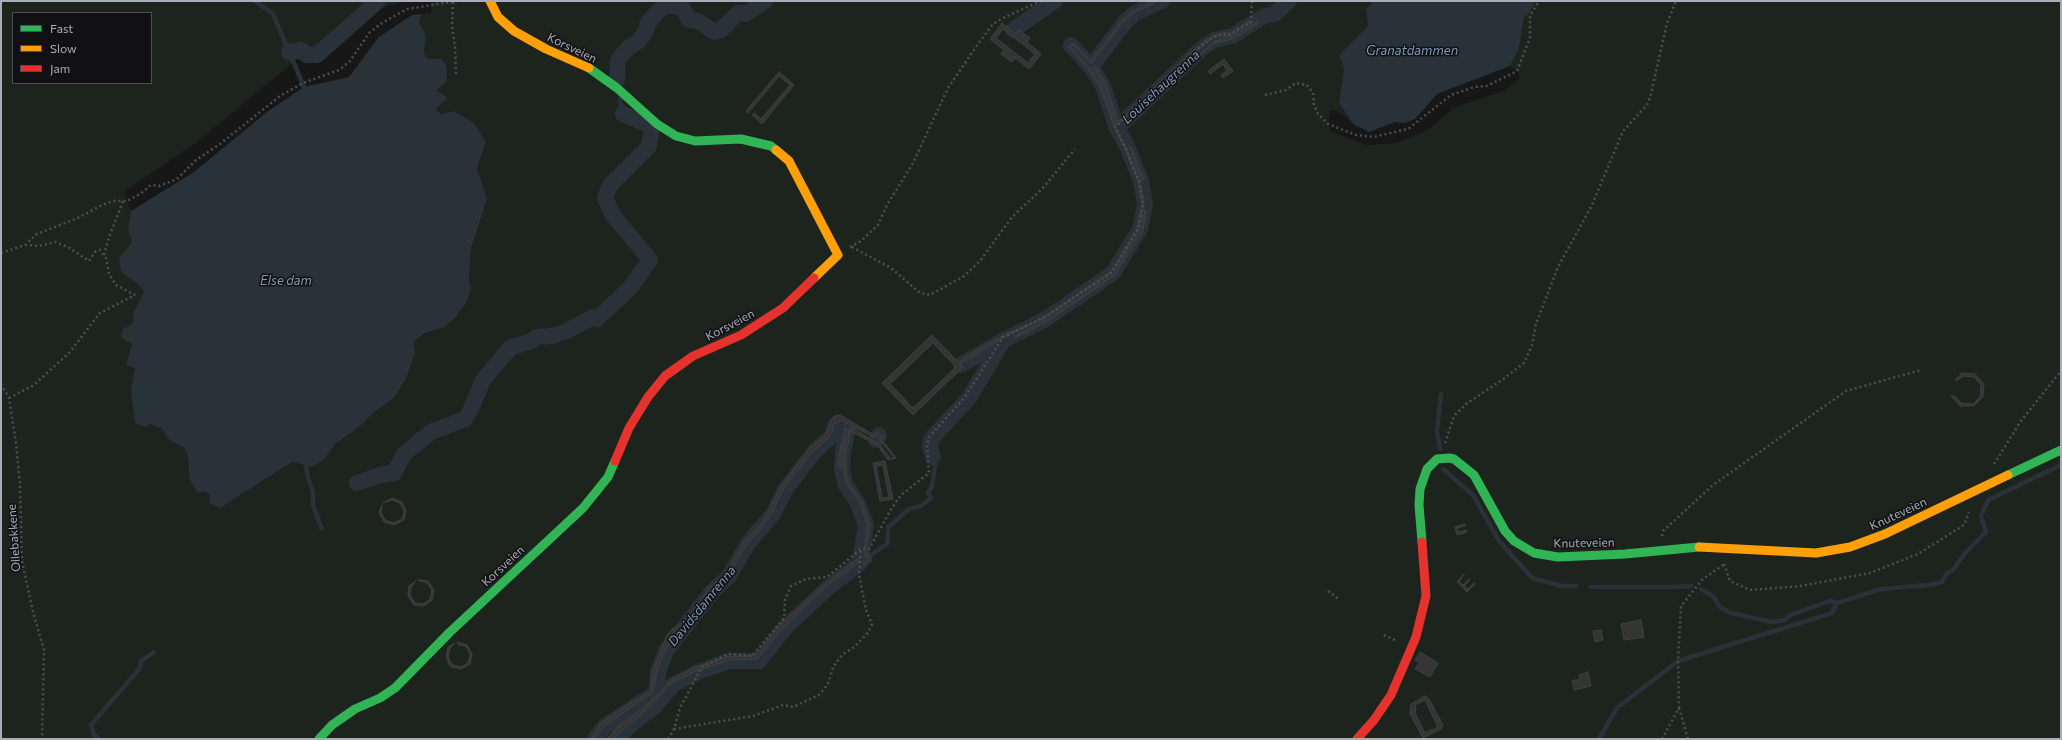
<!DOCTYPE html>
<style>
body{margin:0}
#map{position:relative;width:2062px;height:740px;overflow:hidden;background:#171717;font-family:Commissioner,sans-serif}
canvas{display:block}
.frame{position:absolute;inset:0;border:2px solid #a8adb8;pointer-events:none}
.legend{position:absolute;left:12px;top:12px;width:140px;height:72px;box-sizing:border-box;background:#111113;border:1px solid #4d4f55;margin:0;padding:5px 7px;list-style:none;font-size:12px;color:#a8adb8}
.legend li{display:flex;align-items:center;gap:8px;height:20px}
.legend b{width:20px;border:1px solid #4d4f55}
</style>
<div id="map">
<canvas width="2062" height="740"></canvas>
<div class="frame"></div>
<ul class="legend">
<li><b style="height:5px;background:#30b455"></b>Fast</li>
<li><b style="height:5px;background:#ff9f0a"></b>Slow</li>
<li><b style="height:5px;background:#e5322d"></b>Jam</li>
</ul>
</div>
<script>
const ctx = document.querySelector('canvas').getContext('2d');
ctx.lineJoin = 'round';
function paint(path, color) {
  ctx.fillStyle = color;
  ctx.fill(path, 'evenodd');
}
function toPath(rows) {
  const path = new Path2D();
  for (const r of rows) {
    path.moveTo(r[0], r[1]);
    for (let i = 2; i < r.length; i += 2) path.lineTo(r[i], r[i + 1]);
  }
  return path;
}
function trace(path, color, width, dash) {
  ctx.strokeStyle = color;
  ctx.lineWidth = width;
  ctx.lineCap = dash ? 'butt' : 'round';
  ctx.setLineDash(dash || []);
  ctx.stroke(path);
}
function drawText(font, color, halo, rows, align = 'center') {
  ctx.font = font + ' Commissioner,sans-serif';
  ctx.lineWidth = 3;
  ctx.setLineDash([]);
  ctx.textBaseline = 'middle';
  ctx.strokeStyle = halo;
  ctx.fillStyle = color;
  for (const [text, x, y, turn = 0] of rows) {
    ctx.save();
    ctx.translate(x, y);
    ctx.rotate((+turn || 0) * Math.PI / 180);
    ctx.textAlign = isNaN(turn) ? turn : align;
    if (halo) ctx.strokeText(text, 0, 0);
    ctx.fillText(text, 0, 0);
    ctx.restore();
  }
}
const green = toPath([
 [1,1,407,1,372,10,322,59,297,59,197,142,124,192,131,211,128,229,132,242,119,258,121,272,138,284,144,291,133,314,133,323,123,329,132,344,126,365,135,368,131,389,150,424,162,429,169,440,185,448,188,458,189,478,210,495,209,503,220,508,292,462,306,466,325,459,335,444,359,427,373,413,394,398,415,352,414,342,423,334,429,333,455,318,466,303,471,290,469,279,471,249,487,199,477,168,486,142,474,123,454,111,441,114,438,112,437,93,441,59,431,59,426,57,424,53,426,35,418,23,421,14,431,13,432,1,1374,1,1366,9,1368,26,1339,55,1344,68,1339,103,1349,119,1339,112,1330,110,1328,124,1332,132,1366,145,1396,143,1419,134,1433,126,1453,108,1504,91,1520,78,1517,71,1510,66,1519,48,1524,17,1534,4,1532,1,2061,1,2061,739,1,739],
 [13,13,151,13,151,83,13,83]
]);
const water = toPath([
 [1374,1,1532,1,1534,4,1528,15,1524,17,1519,48,1510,66,1437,94,1415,119,1405,123,1395,122,1369,132,1353,124,1339,103,1344,68,1339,55,1368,26,1366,9],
 [421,14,419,23,426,35,424,53,426,57,431,59,441,59,446,64,447,81,438,89,437,92,442,93,447,98,437,108,438,112,441,114,454,111,474,123,486,142,477,168,487,199,471,249,469,279,471,290,466,303,455,318,444,327,423,334,414,342,415,352,407,376,394,398,373,413,359,427,335,444,325,459,312,467,292,462,220,508,209,503,210,495,205,492,197,492,189,478,188,458,185,448,169,440,162,429,150,424,145,427,135,423,131,389,135,368,126,365,132,344,121,337,123,329,133,323,133,314,144,291,138,284,121,272,119,258,132,242,128,229,131,211,194,172,267,112,304,87,349,77,379,37,412,15]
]);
const stream = toPath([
 [255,1,273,14,304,87],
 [620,99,623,114],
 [1440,449,1437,431,1441,394],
 [306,466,308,478,313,492,313,506,322,529],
 [1444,470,1473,495,1499,541,1532,578,1561,586,1576,586],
 [860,563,888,543,888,527,909,509,921,506,931,498,928,492,932,487,935,466,933,457],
 [1591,587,1593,587],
 [1596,587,1675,587,1691,586],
 [1701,589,1713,596,1720,607,1731,613,1772,622,1785,620,1790,615,1830,601,1837,603],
 [99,739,94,735,91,725,140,668,141,661,154,652],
 [1599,739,1617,708,1678,661,1832,613,1837,603,1881,589,1930,585,1942,582,1947,573,1953,570,1965,553,1986,532,1981,516,1988,500,2061,465]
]);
const canal = toPath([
 [1013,30,1055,1],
 [1071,45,1091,67,1103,86,1117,128],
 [289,52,301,50,307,55,317,55,378,1],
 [1091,67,1125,22,1135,13,1162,1],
 [617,80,618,60,628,48,639,41,647,30,647,24,658,11,668,5,682,7,689,20,698,21,714,32,721,30,738,13,746,14,765,1],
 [961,365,1004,340,1046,319,1113,273,1140,229,1145,204,1141,181,1127,146,1117,128,1201,49,1214,40,1232,36,1264,16,1275,14,1289,1],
 [876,440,879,435],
 [933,457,930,447,931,439,969,398,1003,341],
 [357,483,380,475,394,473,404,454,431,432,465,419,471,409,483,380,511,347,532,341,537,337,552,336,567,331,593,317,597,319,630,288,650,260,612,214,605,198,610,185,649,146,652,126,623,114],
 [595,739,604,727,657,692,658,672,666,651,712,592,729,576,749,542,773,514,785,490,814,452,832,436,835,425],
 [617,739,629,726,653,708,673,685,700,671,729,661,759,661,785,628,829,587,860,563,866,524,857,502,846,485,842,470,843,451,848,430]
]);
const building = toPath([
 [1152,1,1158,1,1133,13,1123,22,1091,64,1072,44,1070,46,1090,68,1102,87,1115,126,1126,147,1140,181,1144,204,1139,229,1113,272,1045,318,1001,339,960,364,959,362,967,356,1000,337,1044,317,1111,271,1137,228,1142,204,1138,182,1125,148,1115,129,1100,87,1088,69,1068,47,1073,43,1091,61,1122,20,1131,12,1152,1],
 [1249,21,1252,22,1231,36,1222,36,1213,38,1200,48,1117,126,1104,86,1093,67,1095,65,1106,84,1118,122,1198,46,1212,36,1221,33,1230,33,1249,21],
 [1258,21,1257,24,1233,39,1215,43,1204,52,1139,113,1135,113,1215,41,1232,37,1258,21],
 [1002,23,1016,34,1019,30,1030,38,1027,42,1041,54,1029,69,1015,58,1012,62,1001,54,1004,50,990,39,1002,23],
 [1003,29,1035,54,1028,63,996,38,1003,29],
 [1224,59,1233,71,1223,78,1221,75,1227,71,1223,64,1210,74,1208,71,1224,59],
 [779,72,794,85,762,124,752,115,754,113,761,119,790,85,779,76,748,113,746,111,779,72],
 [1129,146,1131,147,1144,179,1142,181,1129,146],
 [1145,210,1146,212,1143,231,1115,275,1047,322,1016,337,1014,336,1046,320,1114,274,1141,229,1145,210],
 [932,335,963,367,913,415,882,383,932,335],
 [933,343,956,367,913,408,890,384,933,343],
 [1962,373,1975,374,1984,384,1983,397,1974,406,1960,406,1951,396,1955,396,1961,403,1973,404,1980,397,1981,385,1974,377,1963,376,1958,380,1955,380,1962,373],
 [840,415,874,435,876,432,884,438,882,440,896,458,888,460,878,446,851,431,850,427,879,444,891,459,894,458,886,447,878,440,881,436,878,434,875,438,842,421,833,424,833,431,828,439,813,451,783,489,772,513,761,529,748,542,728,575,711,591,700,608,680,629,665,651,657,671,653,692,604,726,594,739,591,739,601,723,630,703,650,692,653,671,667,635,672,629,678,626,697,606,708,589,726,573,745,540,759,527,769,511,780,488,810,448,825,436,834,416,840,415],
 [845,428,851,431,846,453,846,472,850,485,861,500,870,525,866,549,872,561,866,564,863,563,869,558,868,556,866,558,864,554,867,524,859,501,847,484,843,470,844,451,849,430,847,429,842,451,841,469,838,467,840,450,845,428],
 [885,461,893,499,880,501,873,463,885,461],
 [883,465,889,497,882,498,876,466,883,465],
 [392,498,402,502,406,511,404,520,394,525,384,522,379,513,382,505,381,512,385,520,394,523,402,519,404,511,400,503,392,500,383,503,392,498],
 [1465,524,1465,526,1457,528,1458,532,1466,530,1467,532,1457,535,1455,527,1465,524],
 [859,558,859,562,827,586,784,627,759,657,756,659,729,660,696,671,671,683,650,707,627,726,613,739,606,739,623,722,645,707,671,680,696,667,727,657,756,655,781,624,826,583,859,558],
 [1464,574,1459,582,1463,585,1469,579,1470,580,1464,586,1468,589,1474,583,1475,584,1467,592,1457,582,1464,574],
 [418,580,428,581,434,590,432,600,424,606,414,605,408,596,409,586,416,581,411,587,410,595,415,603,424,604,430,599,432,590,427,583,418,580],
 [1641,620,1644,637,1624,640,1621,624,1641,620],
 [1601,630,1603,640,1595,642,1593,631,1601,630],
 [457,642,467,645,472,654,470,664,461,669,451,667,446,658,448,647,455,643,450,648,448,657,452,665,461,667,468,663,470,654,466,646,459,645,457,642],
 [1420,652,1438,663,1430,677,1415,669,1419,663,1415,660,1420,652],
 [1588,672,1591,686,1574,690,1572,681,1580,679,1579,675,1588,672],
 [1425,696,1429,699,1443,725,1441,729,1423,738,1410,714,1411,704,1425,696],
 [1425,700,1438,727,1425,733,1415,713,1416,709,1415,705,1425,700]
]);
const path = toPath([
 [453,2,452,26,455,47,456,74],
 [1265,95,1286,90,1296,83,1307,85,1313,93,1314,105,1318,114,1328,124,1356,135,1373,137,1408,129,1451,95,1474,87,1487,86,1517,71,1530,38,1530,16,1539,1],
 [25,245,39,246,56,242,68,247,89,261,95,252,100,250,106,258,109,274,116,285,135,295],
 [850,247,861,241,878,225,887,205,913,163,948,88,978,44,993,24,1003,18,1041,1],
 [852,247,891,268,920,293,930,295,964,276,980,261,1012,217,1042,189,1075,149],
 [1,253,25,245,37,234,78,218,102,205,113,201,127,201,140,194,151,185,159,186,177,179,196,160,220,144,280,96,303,83,339,70,350,61,369,33,382,23,407,9,457,1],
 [104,255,108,240,123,201],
 [1,384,9,398,16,443,20,485,22,561,33,612,44,650,42,739],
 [9,398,34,385,69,353,100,313,135,295],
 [1445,443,1454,416,1466,404,1502,380,1524,363,1532,345,1536,324,1558,267,1592,205,1623,131,1647,105,1650,98,1667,23,1676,1],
 [1994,464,2021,421,2061,371],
 [1662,536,1663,531,1713,485,1846,391,1921,370],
 [1724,564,1730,581,1750,590,1800,586,1870,573,1918,554,1964,525,1969,512],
 [1328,591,1340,600],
 [1384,635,1397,641],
 [1679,708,1688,739],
 [674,729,753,716,783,705,793,707,819,695,828,684,833,667,842,655,854,647,868,633,872,624,866,610,859,575,861,549],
 [668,739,674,729,680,708,702,667,728,654,752,656,784,618,785,600,791,586,806,579,827,577,861,549,869,549,890,511,900,496,929,473,927,445,929,437,965,397,1003,337,1045,317,1112,272,1138,229,1143,204,1139,181,1125,147,1115,127,1200,47,1213,37,1222,34,1229,35,1251,22,1252,1],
 [1662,739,1679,708,1678,661,1681,606,1702,580,1723,565]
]);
const fast = toPath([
 [589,68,617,88,657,124,676,136,695,141,741,139,771,146,776,150],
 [2008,475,2061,450],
 [1422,542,1419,505,1420,489,1427,469,1437,459,1449,458,1454,459,1474,475,1505,531,1514,541,1534,553,1558,557,1625,554,1699,547],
 [319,739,332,725,355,709,380,698,395,688,450,632,583,508,608,477,615,461]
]);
const slow = toPath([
 [490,1,498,17,514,31,546,49,589,68],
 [776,150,789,161,838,255,814,278],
 [1699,547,1816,553,1850,547,1885,534,2008,475]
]);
const jam = toPath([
 [615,461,629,428,648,397,665,376,693,356,741,335,783,308,814,278],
 [1357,739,1374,720,1391,695,1416,637,1426,596,1422,542]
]);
const streetNames = [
 ["Korsveien",572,48,26],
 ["Korsveien",730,325,-28],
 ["Knuteveien",1898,514,-25],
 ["Ollebakkene",14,538,-94],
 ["Knuteveien",1584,543,-1],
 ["Korsveien",503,566,-43]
];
const waterNames = [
 ["Granatdammen",1412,51],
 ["Louisehaugrenna",1161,87,-43],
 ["Else dam",286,281],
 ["Davidsdamrenna",702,606,-51]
];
paint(green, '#1d241e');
paint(water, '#2a3239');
trace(stream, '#2a3239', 4.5);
trace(canal, '#2a3239', 16);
paint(building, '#353536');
trace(building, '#3f4043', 1);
trace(path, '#4d4e52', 2.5, [2, 3]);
trace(fast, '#30b455', 9);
trace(slow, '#ff9f0a', 9);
trace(jam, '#e5322d', 9);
drawText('12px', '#a8adb8', '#111113', streetNames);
drawText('italic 13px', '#7f9bb3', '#111113', waterNames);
</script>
